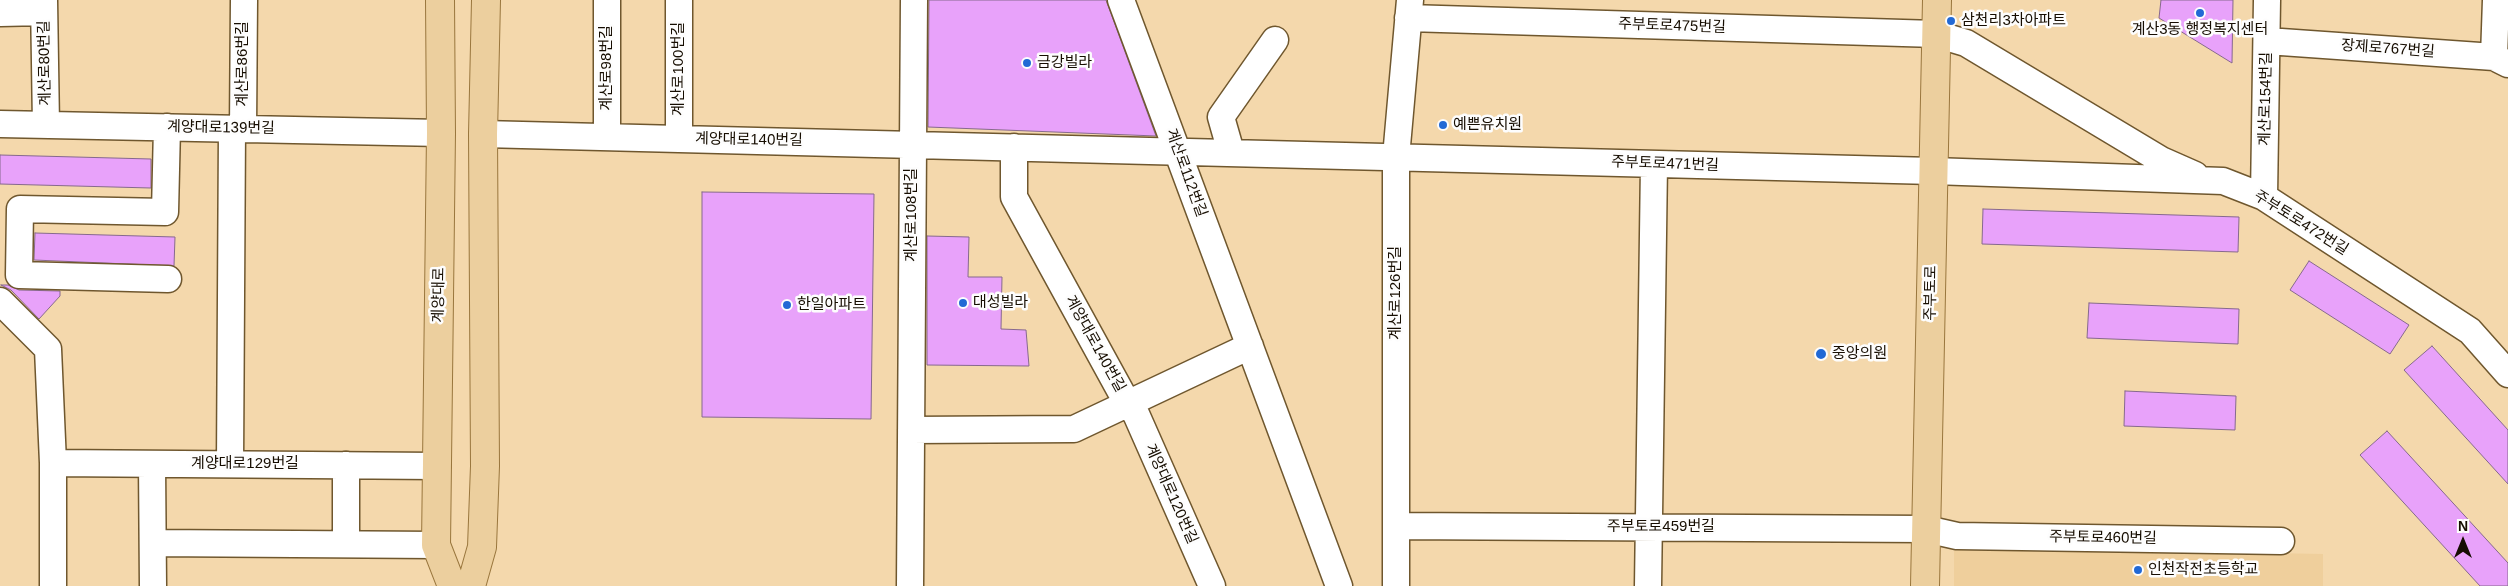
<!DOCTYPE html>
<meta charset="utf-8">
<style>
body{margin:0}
#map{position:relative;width:2508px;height:586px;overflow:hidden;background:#f4d8ac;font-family:Helvetica,sans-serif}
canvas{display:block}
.north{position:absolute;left:2438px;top:516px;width:50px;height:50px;-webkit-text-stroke:4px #fdfdfd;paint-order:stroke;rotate:0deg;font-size:14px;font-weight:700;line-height:20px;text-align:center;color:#160d01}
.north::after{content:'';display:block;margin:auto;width:18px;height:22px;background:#160d01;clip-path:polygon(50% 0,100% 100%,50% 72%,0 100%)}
</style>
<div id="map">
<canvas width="2508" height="586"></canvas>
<div class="north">N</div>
</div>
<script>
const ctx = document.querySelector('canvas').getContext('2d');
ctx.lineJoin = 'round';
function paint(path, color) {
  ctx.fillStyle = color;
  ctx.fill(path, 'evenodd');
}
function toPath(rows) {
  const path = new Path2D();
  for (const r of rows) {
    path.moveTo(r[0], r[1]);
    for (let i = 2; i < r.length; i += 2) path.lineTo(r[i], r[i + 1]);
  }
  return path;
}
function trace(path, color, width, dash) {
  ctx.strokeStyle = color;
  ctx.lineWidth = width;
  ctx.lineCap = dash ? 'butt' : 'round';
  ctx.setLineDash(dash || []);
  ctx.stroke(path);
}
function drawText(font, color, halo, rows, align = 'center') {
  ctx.font = font + ' Helvetica,"Noto Sans KR",sans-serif';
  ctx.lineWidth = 5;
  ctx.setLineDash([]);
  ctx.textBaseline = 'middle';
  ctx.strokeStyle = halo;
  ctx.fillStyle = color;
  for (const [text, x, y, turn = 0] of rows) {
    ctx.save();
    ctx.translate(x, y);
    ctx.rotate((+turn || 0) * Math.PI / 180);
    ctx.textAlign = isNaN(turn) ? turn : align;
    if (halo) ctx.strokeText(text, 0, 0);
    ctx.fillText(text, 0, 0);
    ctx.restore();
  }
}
const built = toPath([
 [1954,547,2323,554,2323,586,1954,586]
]);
const building = toPath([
 [929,0,1106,0,1156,136,928,127,929,0],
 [2161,0,2233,0,2232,63,2159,18,2161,0],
 [0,155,151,159,151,188,0,184,0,155],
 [702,192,874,194,871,419,702,417,702,192],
 [1983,209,2239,217,2238,252,1982,244,1983,209],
 [35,233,175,237,174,266,34,260,35,233],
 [927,236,969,237,968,277,1002,277,1001,329,1026,330,1029,366,927,365,927,236],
 [2309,261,2409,325,2390,354,2290,290,2309,261],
 [1,285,8,285,19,290,60,291,60,296,39,319,11,290,1,285],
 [2089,303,2239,309,2238,344,2087,338,2089,303],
 [2432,346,2508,430,2508,484,2404,370,2432,346],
 [2125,391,2236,396,2235,430,2124,426,2125,391],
 [2387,431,2508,563,2508,586,2480,586,2360,455,2387,431]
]);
const minor = toPath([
 [44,0,46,125],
 [607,0,607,136],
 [1121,0,1339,586],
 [0,13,44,12],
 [1408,18,1936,34,1966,43,2161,160,2195,175],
 [2267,41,2494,57,2508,64],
 [2494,57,2496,0],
 [0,124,441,133],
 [167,127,165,212,20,209,19,275,168,279],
 [243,129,244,0],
 [483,134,1933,171,2223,181,2264,197,2470,331,2508,374],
 [679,138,679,0],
 [1014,147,1014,197,1127,403,1136,414,1212,586],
 [1231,152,1221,117,1275,40],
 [2264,197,2267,0],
 [0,301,48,349,53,463,53,586],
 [911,430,1074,429,1250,346],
 [53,463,437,466],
 [152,464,153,586],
 [230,464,232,129],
 [346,465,346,543],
 [1396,526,1926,529,1957,536,2281,541],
 [153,543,436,545],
 [910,586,914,0],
 [1396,586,1396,157,1410,0],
 [1648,586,1654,164]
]);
const major = toPath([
 [440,0,441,133,436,545,452,586],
 [471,586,482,547,485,466,483,134,486,0],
 [1925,586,1937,0]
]);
const markers = [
 [2200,13,5,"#2269d5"],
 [1951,21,5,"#2269d5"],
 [1027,63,5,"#2269d5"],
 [1443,125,5,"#2269d5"],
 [963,303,5,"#2269d5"],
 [787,305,5,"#2269d5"],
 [1821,354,6,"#2269d5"],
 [2138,570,5,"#2269d5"]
];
const poiNames = [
 ["삼천리3차아파트",1961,21],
 ["계산3동 행정복지센터",2200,30,"center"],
 ["금강빌라",1037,63],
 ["예쁜유치원",1453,125],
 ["대성빌라",973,303],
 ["한일아파트",797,305],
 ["중앙의원",1832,354],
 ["인천작전초등학교",2148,570]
];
const streetNames = [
 ["주부토로475번길",1672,26,2],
 ["장제로767번길",2388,49,4],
 ["계산로80번길",45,63,-91],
 ["계산로86번길",243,64,-90],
 ["계산로98번길",607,68,-90],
 ["계산로100번길",679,69,-90],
 ["계산로154번길",2266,99,-89],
 ["계양대로139번길",221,128,1],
 ["계양대로140번길",749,140,1],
 ["주부토로471번길",1665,164,2],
 ["계산로112번길",1186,173,70],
 ["계산로108번길",912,215,-90],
 ["주부토로472번길",2301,223,32],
 ["계산로126번길",1396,293,-90],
 ["주부토로",1931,293,-89],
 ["계양대로",439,295,-89],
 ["계양대로140번길",1095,344,61],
 ["계양대로129번길",245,464],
 ["계양대로120번길",1171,494,66],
 ["주부토로459번길",1661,527],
 ["주부토로460번길",2103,538,1]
];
paint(built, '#efcf9c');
paint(building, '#e8a2fa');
trace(building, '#86698d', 1);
trace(minor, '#6f572e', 29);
trace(major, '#99763d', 30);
trace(minor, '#fff', 26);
trace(major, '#eccf9e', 28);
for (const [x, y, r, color] of markers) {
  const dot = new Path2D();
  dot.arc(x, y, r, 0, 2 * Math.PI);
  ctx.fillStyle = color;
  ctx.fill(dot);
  trace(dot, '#fdfdfd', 2);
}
drawText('15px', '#160d01', '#fdfdfd', poiNames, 'left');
drawText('15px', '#160d01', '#fdfdfd', streetNames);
</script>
